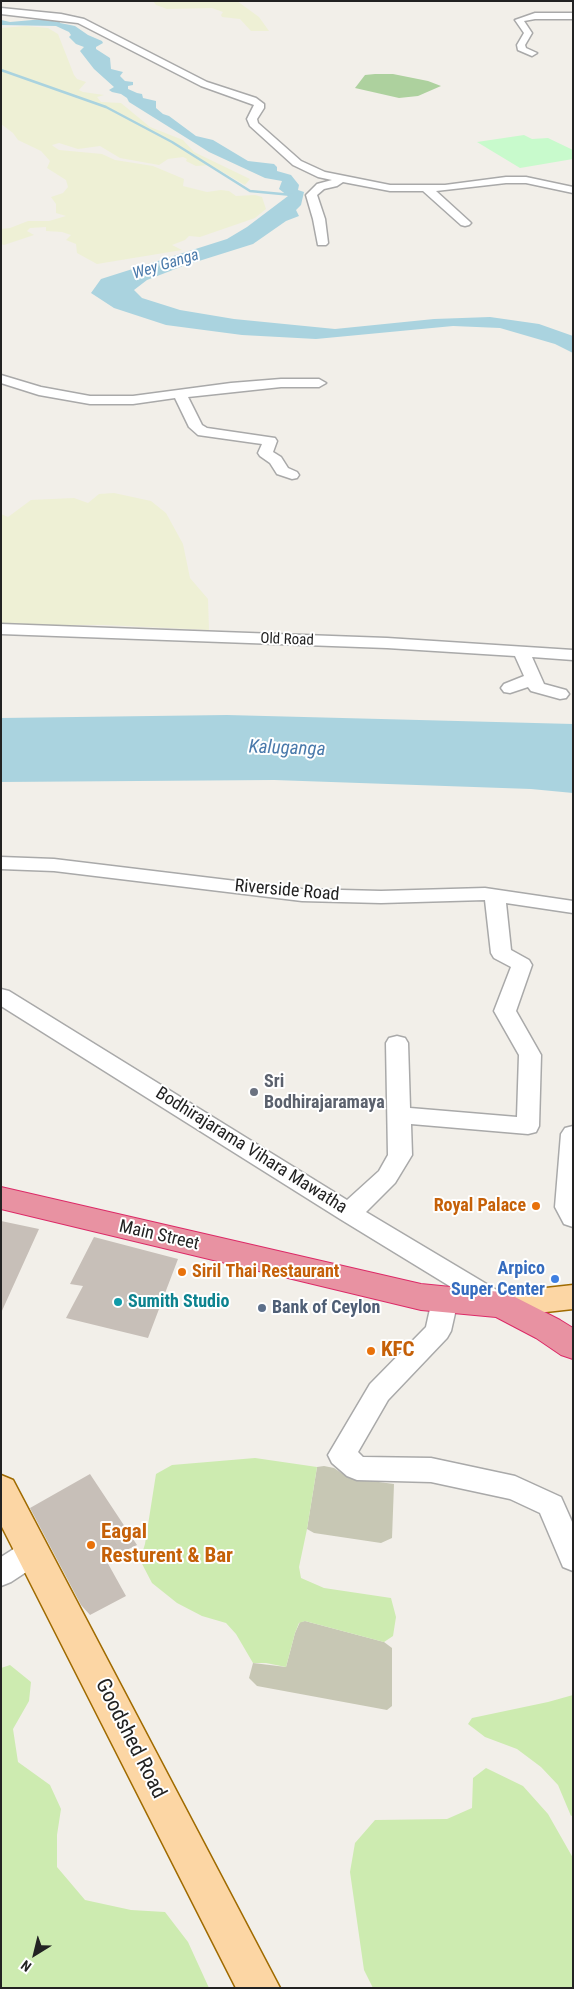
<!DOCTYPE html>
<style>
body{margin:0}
#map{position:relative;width:574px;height:1989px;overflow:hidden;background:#f2efe9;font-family:"Roboto Condensed",sans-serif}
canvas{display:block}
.frame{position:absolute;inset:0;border:2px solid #222;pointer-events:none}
.north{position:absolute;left:10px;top:1929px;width:50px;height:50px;-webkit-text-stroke:4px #fff;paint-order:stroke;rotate:216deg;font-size:14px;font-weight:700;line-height:20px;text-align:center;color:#222}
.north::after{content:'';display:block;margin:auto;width:18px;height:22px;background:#222;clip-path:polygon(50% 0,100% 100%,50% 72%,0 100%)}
</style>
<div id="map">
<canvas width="574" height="1989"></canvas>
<div class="frame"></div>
<div class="north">N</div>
</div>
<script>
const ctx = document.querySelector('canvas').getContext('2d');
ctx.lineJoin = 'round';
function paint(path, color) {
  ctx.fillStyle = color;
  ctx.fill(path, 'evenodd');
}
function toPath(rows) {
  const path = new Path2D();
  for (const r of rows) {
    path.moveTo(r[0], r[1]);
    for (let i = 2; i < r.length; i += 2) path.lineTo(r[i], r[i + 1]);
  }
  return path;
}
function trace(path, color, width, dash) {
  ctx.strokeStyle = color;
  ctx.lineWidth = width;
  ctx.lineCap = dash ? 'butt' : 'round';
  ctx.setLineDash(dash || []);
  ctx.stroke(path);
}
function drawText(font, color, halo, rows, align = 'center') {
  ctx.font = font + ' "Roboto Condensed",sans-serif';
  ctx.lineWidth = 4;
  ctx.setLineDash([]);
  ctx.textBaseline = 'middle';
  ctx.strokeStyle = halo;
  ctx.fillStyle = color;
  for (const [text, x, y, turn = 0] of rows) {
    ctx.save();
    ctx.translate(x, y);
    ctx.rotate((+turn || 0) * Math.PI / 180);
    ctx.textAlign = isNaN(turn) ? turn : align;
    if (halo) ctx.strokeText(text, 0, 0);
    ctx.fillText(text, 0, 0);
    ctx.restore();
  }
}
const construction = toPath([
 [324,1466,334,1468,349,1478,394,1484,392,1538,381,1543,314,1533,307,1529,317,1467],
 [305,1621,384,1642,392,1648,392,1706,387,1710,257,1686,249,1678,253,1663,286,1667,295,1633,300,1622]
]);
const farmland = toPath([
 [153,1,237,1,259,17,269,31,251,31,240,19,222,17,221,15,223,12,212,8,167,9,156,5],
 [26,26,48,28,58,34,74,75,77,79,86,82,79,90,83,92,104,95,97,97,101,102,121,103,150,127,183,140,194,152,250,179,245,185,210,165,196,166,186,161,187,159,183,157,168,159,159,165,120,158,100,146,78,149,59,143,52,145,53,146,59,150,102,154,115,160,153,166,184,179,183,186,207,192,221,190,229,191,236,196,255,195,262,197,266,209,255,218,200,237,189,236,185,240,172,245,182,250,97,264,77,253,76,244,66,240,71,235,62,232,46,231,46,227,30,228,27,231,34,235,4,245,1,244,1,229,10,228,28,221,49,221,66,216,56,213,56,204,51,197,63,193,68,187,66,180,47,168,50,161,41,151,18,140,13,133,1,124,1,28],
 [114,493,151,501,166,513,183,544,190,578,208,599,209,630,104,625,1,625,1,514,8,517,31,500,74,498,88,503,99,494]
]);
const grass = toPath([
 [255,1458,317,1467,307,1529,299,1567,301,1578,324,1588,391,1598,396,1617,393,1636,384,1642,305,1621,299,1623,295,1633,286,1667,266,1663,253,1663,236,1634,226,1623,202,1616,177,1603,152,1583,140,1560,145,1544,156,1474,172,1465],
 [10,1665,31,1682,29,1701,13,1729,18,1762,50,1785,61,1809,57,1835,57,1867,85,1900,131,1910,165,1912,188,1942,209,1988,1,1988,1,1668],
 [573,1695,573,1815,571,1816,558,1785,541,1767,517,1749,485,1737,468,1724,472,1718,548,1702],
 [486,1768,523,1786,548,1814,573,1858,573,1988,373,1988,364,1970,350,1872,355,1843,375,1820,447,1819,472,1808,473,1778]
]);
const forest = toPath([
 [375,74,393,74,428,81,441,86,418,96,399,98,355,88,365,75]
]);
const park = toPath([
 [524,135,532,139,548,138,573,150,573,159,520,168,477,142]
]);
const water = toPath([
 [44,19,59,19,60,23,75,26,88,35,102,41,103,43,96,47,96,49,110,58,111,69,123,72,120,76,125,81,133,82,133,85,128,86,128,89,137,93,142,94,143,98,156,101,156,108,163,114,169,116,196,136,213,140,248,161,274,164,277,167,277,171,291,175,299,185,298,190,304,192,301,205,296,210,299,216,286,221,253,244,183,266,147,280,134,290,142,298,180,310,234,319,335,329,434,319,490,317,539,324,573,336,573,353,555,344,500,328,453,326,316,339,242,335,166,325,114,308,91,293,101,279,227,239,247,227,288,196,279,189,282,181,265,178,209,152,129,102,127,98,121,94,112,92,109,90,114,87,94,69,80,51,84,47,76,44,69,37,71,35,69,32,56,26,1,25,1,20,10,22],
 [227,715,573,724,573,793,531,789,274,780,1,782,1,718]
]);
const stream = toPath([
 [1,70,106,107,172,142,250,191,292,195]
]);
const building = toPath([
 [1,1221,39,1229,1,1313],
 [94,1237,178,1259,148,1338,66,1318,83,1286,70,1284],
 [90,1474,137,1545,106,1560,126,1596,90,1615,81,1605,30,1508]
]);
const minor = toPath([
 [1,8,61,14,84,19,207,82,256,98,264,104,264,108,257,119,258,123,301,161,325,172,390,185,445,185,506,177,526,177,573,187,573,193,526,183,506,183,436,191,469,221,471,223,469,225,465,226,461,225,423,191,390,191,343,182,337,186,324,189,317,195,325,219,328,243,326,245,318,245,313,219,306,195,317,184,332,180,318,177,293,165,250,126,247,119,254,105,201,86,78,23,1,14,1,8],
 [535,13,573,13,573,19,535,19,524,21,532,33,525,45,526,48,537,53,532,56,518,50,517,45,524,33,515,20,535,13],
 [1,375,41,387,90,396,133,396,231,383,281,379,319,379,326,383,319,387,281,387,188,397,202,425,207,428,275,438,277,441,273,452,281,457,288,468,297,472,299,475,297,478,292,479,277,474,270,463,260,456,258,453,262,444,198,435,189,427,175,398,133,404,90,404,39,395,1,383,1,375],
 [1,624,387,638,573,650,573,660,532,657,544,684,566,690,569,694,566,698,560,699,531,691,528,687,510,693,504,692,501,688,504,684,524,676,515,656,387,648,1,634,1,624],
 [1,857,54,859,302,889,381,891,485,888,573,901,573,913,506,903,511,950,529,960,532,965,516,1011,541,1055,539,1126,536,1132,528,1134,411,1124,412,1155,395,1183,366,1212,510,1298,514,1305,510,1312,501,1315,492,1312,340,1219,1,1006,1,989,9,991,347,1200,379,1171,388,1155,386,1043,389,1038,397,1036,405,1038,408,1043,410,1108,517,1117,519,1055,494,1011,511,967,494,958,491,953,485,900,381,903,302,901,54,871,1,869,1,857],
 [573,1126,573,1227,564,1224,555,1207,561,1134,565,1128,573,1126],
 [445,1290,454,1293,458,1300,451,1331,447,1338,388,1400,358,1452,363,1457,431,1458,515,1476,561,1497,573,1524,573,1571,563,1567,540,1513,510,1499,431,1482,357,1480,347,1476,332,1463,328,1455,370,1384,426,1327,432,1300,436,1293,445,1290],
 [33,1539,43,1543,47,1552,43,1561,11,1582,1,1586,1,1557,23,1543,33,1539]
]);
const major = toPath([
 [573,1285,573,1309,501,1317,490,1314,485,1305,490,1296,501,1293,573,1285],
 [1,1475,13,1480,280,1988,236,1988,1,1525,1,1475]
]);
const highway = toPath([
 [1,1187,421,1284,501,1292,513,1296,560,1320,573,1328,573,1359,561,1355,536,1338,496,1317,421,1310,1,1209,1,1187]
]);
const markers = [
 [254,1092,5,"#6b7280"],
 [536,1206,5,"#e8710a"],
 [182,1272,5,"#e8710a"],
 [555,1279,5,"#3f7fe0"],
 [118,1302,5,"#0f9aa8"],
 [262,1308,5,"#5c6f8a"],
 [371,1351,5,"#e8710a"],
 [91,1545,5,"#e8710a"]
];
const farStreetnames = [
 ["Old Road",287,640,2]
];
const farWaternames = [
 ["Wey Ganga",166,265,-17]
];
const streetNames = [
 ["Riverside Road",287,891,5],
 ["Bodhirajarama Vihara Mawatha",251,1151,32],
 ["Main Street",159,1236,13]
];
const worshipNames = [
 ["Sri",264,1082],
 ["Bodhirajaramaya",264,1103]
];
const foodNames = [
 ["Royal Palace",526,1206],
 ["Siril Thai Restaurant",192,1272,"left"]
];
const shopNames = [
 ["Arpico",545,1269],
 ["Super Center",545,1290]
];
const cultureNames = [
 ["Sumith Studio",128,1302]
];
const serviceNames = [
 ["Bank of Ceylon",272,1308]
];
const waterNames = [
 ["Kaluganga",287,749,2]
];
const nearFoodnames = [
 ["KFC",381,1351],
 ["Eagal",101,1533],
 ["Resturent & Bar",101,1557]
];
const nearStreetnames = [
 ["Goodshed Road",130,1739,63]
];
paint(construction, '#c7c7b4');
paint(farmland, '#eef0d5');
paint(grass, '#cdebb0');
paint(forest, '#add19e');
paint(park, '#c8facc');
paint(water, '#aad3df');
trace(stream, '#aad3df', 2.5);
paint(building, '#c7bfb8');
trace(minor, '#a9a9a9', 3);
trace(major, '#a06b00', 3);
trace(highway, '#dc2a67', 2);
paint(minor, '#fff');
paint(major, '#fcd6a4');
paint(highway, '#e892a2');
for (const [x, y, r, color] of markers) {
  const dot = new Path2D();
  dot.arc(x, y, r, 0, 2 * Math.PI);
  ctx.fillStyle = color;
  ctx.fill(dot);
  trace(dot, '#fff', 2);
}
drawText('15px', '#222', '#fff', farStreetnames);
drawText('italic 16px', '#4a7aab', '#fff', farWaternames);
drawText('18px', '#222', '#fff', streetNames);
drawText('bold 18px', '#5b616d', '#fff', worshipNames, 'left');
drawText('bold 18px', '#c56008', '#fff', foodNames, 'right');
drawText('bold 18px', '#366cbe', '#fff', shopNames, 'right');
drawText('bold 18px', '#0d838f', '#fff', cultureNames, 'left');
drawText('bold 18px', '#4e5e75', '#fff', serviceNames, 'left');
drawText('italic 19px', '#4a7aab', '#fff', waterNames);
drawText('bold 21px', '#c56008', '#fff', nearFoodnames, 'left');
drawText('21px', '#222', '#fff', nearStreetnames);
</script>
